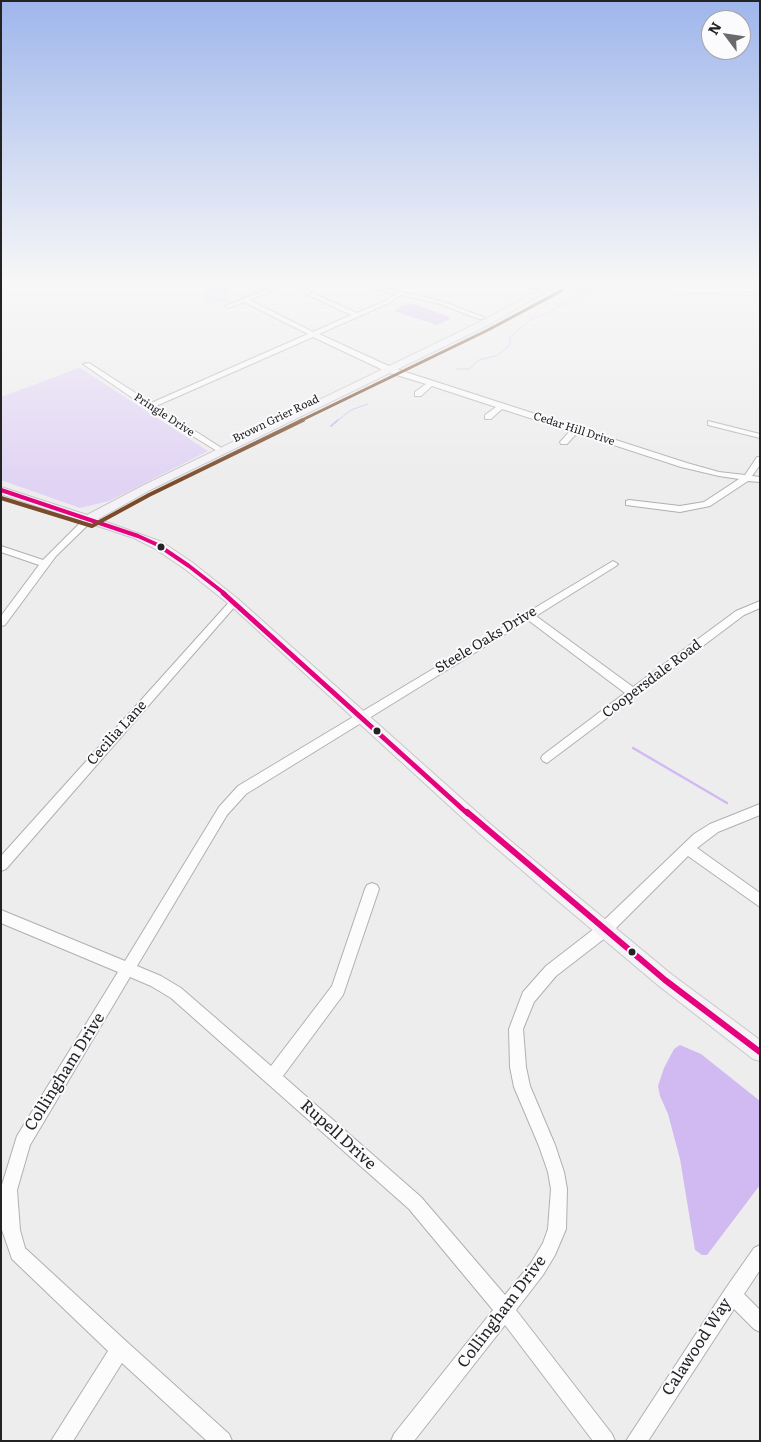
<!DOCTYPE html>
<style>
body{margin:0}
#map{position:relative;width:761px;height:1442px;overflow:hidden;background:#ededee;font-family:Literata,serif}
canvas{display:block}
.frame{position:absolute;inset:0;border:2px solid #232324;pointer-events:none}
.north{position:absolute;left:701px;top:10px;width:50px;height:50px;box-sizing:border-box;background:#fbfafd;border:1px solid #a5a4a6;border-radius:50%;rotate:301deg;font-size:14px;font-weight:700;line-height:20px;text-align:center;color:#232324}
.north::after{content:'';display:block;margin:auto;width:18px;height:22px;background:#6a6a6b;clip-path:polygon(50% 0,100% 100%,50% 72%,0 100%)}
</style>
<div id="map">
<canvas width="761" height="1442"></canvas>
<div class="frame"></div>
<div class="north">N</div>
</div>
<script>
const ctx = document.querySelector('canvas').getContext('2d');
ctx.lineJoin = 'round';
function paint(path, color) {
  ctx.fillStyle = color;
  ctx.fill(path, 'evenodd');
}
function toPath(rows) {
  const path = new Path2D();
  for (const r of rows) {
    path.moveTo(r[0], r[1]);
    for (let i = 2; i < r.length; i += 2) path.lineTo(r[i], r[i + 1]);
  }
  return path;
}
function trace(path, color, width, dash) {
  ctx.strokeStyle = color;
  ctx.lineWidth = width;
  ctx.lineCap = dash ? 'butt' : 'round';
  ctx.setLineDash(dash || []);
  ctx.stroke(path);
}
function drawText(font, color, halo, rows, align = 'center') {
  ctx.font = font + ' Literata,serif';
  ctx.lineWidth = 4;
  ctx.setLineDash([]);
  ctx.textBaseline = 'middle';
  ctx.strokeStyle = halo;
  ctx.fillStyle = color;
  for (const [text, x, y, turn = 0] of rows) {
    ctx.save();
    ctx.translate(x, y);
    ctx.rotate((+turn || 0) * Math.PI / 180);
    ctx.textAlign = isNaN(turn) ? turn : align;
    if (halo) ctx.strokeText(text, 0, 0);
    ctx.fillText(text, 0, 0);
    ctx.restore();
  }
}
const green = toPath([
 [209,284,232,284,228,301,218,303,209,303,205,301,204,296],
 [79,368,82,369,208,451,109,501,80,508,1,480,1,397]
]);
const water = toPath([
 [414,304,447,316,450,319,437,325,394,311,403,305],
 [680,1045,701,1054,760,1101,760,1185,707,1255,702,1255,695,1250,680,1159,668,1114,660,1096,658,1086,664,1068,674,1049]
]);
const streamFar2 = toPath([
 [471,284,483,284],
 [494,284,540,290],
 [748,284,760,287],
 [550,291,596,288,760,296],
 [457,369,469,369,479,360,498,355,510,345,510,337,531,319,548,313,592,288],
 [337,421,351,410,368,404]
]);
const streamFar1 = toPath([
 [331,426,338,420]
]);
const stream = toPath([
 [633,748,727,803]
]);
const minor = toPath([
 [273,284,280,284,267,293,250,300,313,332,351,315,304,293,299,286,285,284,315,284,306,286,308,291,357,313,385,301,395,294,356,284,367,284,441,301,483,317,483,319,479,319,437,303,401,295,389,303,319,334,393,368,687,463,719,472,745,475,757,457,760,457,760,465,752,476,760,477,760,482,748,481,710,506,680,512,626,505,626,501,629,500,680,506,704,502,739,479,719,476,681,467,577,433,567,444,561,444,560,442,570,431,502,409,491,419,485,419,485,415,496,407,432,386,421,396,415,396,415,392,426,384,387,372,313,337,156,406,220,447,221,449,217,451,147,408,83,364,89,363,151,403,308,334,244,302,228,308,225,306,263,291,273,284],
 [708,421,760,434,760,438,708,425,708,421],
 [89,516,92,517,92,521,56,556,5,625,1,626,1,616,39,565,1,552,1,546,43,560,86,517,89,516],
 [613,561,618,564,616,566,536,616,633,687,736,611,760,601,760,608,744,615,547,763,543,761,541,758,543,755,625,693,528,620,246,794,227,815,137,966,161,976,181,988,271,1066,332,986,365,889,367,885,372,883,377,885,379,889,343,995,283,1076,421,1197,505,1295,531,1263,543,1243,548,1229,551,1189,548,1172,539,1146,514,1087,510,1067,509,1029,523,992,546,966,599,925,694,834,710,824,760,804,760,815,718,832,697,848,760,893,760,907,688,856,609,935,556,976,534,1002,523,1029,526,1067,530,1086,555,1145,564,1172,567,1189,566,1229,555,1255,543,1275,516,1310,612,1434,615,1441,593,1441,505,1325,414,1441,391,1441,394,1434,493,1310,409,1209,171,998,151,986,130,977,30,1145,17,1190,20,1230,25,1248,127,1342,229,1434,232,1441,207,1441,122,1363,73,1441,51,1441,108,1351,12,1259,2,1230,1,1188,17,1136,118,972,1,923,1,910,125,961,219,807,238,786,613,561],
 [234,599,237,600,239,602,237,604,6,869,1,871,1,856,231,600,234,599],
 [760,1245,760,1270,744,1294,760,1310,760,1332,754,1329,734,1309,648,1441,626,1441,726,1288,754,1248,760,1245]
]);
const major = toPath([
 [542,288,549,290,488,325,150,490,98,519,162,542,193,563,238,599,489,823,671,974,760,1040,760,1061,753,1059,659,986,545,890,479,833,230,605,185,569,154,548,134,538,1,494,1,487,87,515,142,486,482,321,542,288]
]);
const bus1Far2 = toPath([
 [1,490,138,536,158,545,189,566,225,594]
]);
const bus1Far1 = toPath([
 [223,593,468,814]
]);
const bus1 = toPath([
 [467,812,665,980,760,1052]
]);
const bus2Far1 = toPath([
 [300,421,488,330,561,291]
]);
const bus2 = toPath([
 [1,498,92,526,149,495,303,420]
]);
const markers = [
 [161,547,4.5,"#232324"],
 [377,731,4.5,"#232324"],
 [632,952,4.5,"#232324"]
];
const farStreetnames = [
 ["Pringle Drive",164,415,33],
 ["Brown Grier Road",276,419,-26],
 ["Cedar Hill Drive",574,429,18]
];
const streetNames = [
 ["Steele Oaks Drive",486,640,-31],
 ["Coopersdale Road",652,679,-37],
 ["Cecilia Lane",117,733,-48]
];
const nearStreetnames = [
 ["Collingham Drive",65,1072,-58],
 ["Rupell Drive",338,1135,42],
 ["Collingham Drive",502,1312,-53],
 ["Calawood Way",697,1347,-57]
];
paint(green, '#e0d3f4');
paint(water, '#d1b9f2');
trace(streamFar2, '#d1b9f2', 1);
trace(streamFar1, '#d1b9f2', 2);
trace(stream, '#d1b9f2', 2.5);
trace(minor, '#b0b0b1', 2);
trace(major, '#c8c8c9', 2);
paint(minor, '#fcfcfc');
paint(major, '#f5f2f7');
trace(bus1Far2, '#e5007d', 4);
trace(bus1Far1, '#e5007d', 5);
trace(bus1, '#e5007d', 6);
trace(bus2Far1, '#7a4b2a', 3);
trace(bus2, '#7a4b2a', 4);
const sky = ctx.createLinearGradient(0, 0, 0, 486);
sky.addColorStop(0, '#9fb6ec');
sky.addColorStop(0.58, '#f7f7f7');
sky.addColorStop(1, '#f7f7f700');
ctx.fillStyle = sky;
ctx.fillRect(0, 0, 761, 486);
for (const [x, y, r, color] of markers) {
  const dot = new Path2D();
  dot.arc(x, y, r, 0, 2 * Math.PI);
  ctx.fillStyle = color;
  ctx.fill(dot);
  trace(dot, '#fbfafd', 2);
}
drawText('11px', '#232324', '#fbfafd', farStreetnames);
drawText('14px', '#232324', '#fbfafd', streetNames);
drawText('16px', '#232324', '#fbfafd', nearStreetnames);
</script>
